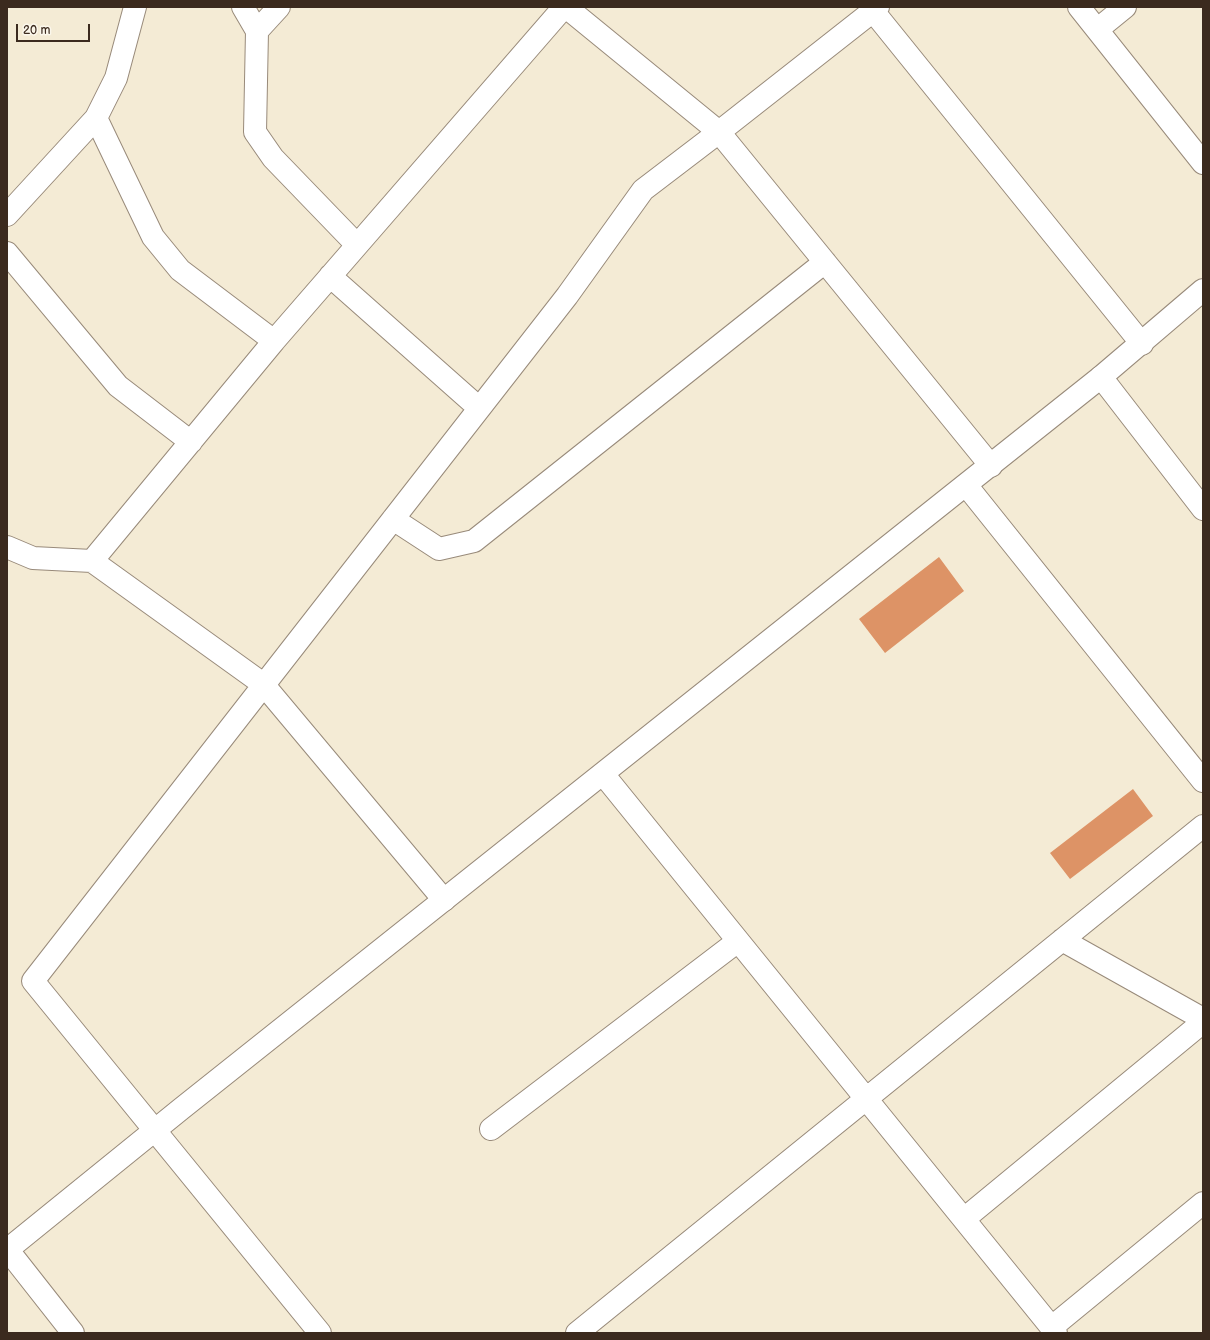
<!DOCTYPE html>
<style>
body{margin:0}
#map{position:relative;width:1210px;height:1340px;overflow:hidden;background:#f4ebd5;font-family:"Balsamiq Sans",sans-serif}
canvas{display:block}
.frame{position:absolute;inset:0;border:8px solid #3b2a1e;pointer-events:none}
.scale{position:absolute;left:16px;top:24px;width:74px;height:18px;box-sizing:border-box;border:2px solid #3b2a1e;border-top:0;padding-left:5px;font-size:12px;line-height:14px;white-space:nowrap;color:#3b2a1e;-webkit-text-stroke:3px #fbf7ec;paint-order:stroke}
</style>
<div id="map">
<canvas width="1210" height="1340"></canvas>
<div class="frame"></div>
<div class="scale">20 m</div>
</div>
<script>
const ctx = document.querySelector('canvas').getContext('2d');
ctx.lineJoin = 'round';
function paint(path, color) {
  ctx.fillStyle = color;
  ctx.fill(path, 'evenodd');
}
function toPath(rows) {
  const path = new Path2D();
  for (const r of rows) {
    path.moveTo(r[0], r[1]);
    for (let i = 2; i < r.length; i += 2) path.lineTo(r[i], r[i + 1]);
  }
  return path;
}
function trace(path, color, width, dash) {
  ctx.strokeStyle = color;
  ctx.lineWidth = width;
  ctx.lineCap = dash ? 'butt' : 'round';
  ctx.setLineDash(dash || []);
  ctx.stroke(path);
}
const building = toPath([
 [939,557,964,591,885,653,859,619],
 [1133,789,1153,816,1070,879,1050,853]
]);
const street = toPath([
 [243,7,257,31,255,132,273,158,357,245],
 [566,7,719,132,991,466],
 [1079,7,1203,163],
 [873,11,1142,344],
 [1098,29,1125,7],
 [257,31,279,7],
 [96,118,153,237,180,270,274,341],
 [7,215,96,118,116,78,135,7],
 [7,253,118,386,191,442],
 [330,276,479,408],
 [1101,377,1203,509],
 [966,485,1203,781],
 [393,519,439,549,474,541,825,262],
 [7,547,33,558,92,561,263,684,444,900],
 [92,561,274,341,564,7],
 [603,774,1056,1333],
 [1062,940,1203,1019],
 [491,1129,738,941],
 [964,1219,1203,1022],
 [7,1249,73,1333],
 [1052,1327,1203,1203],
 [320,1333,33,981,567,296,643,190,719,132,878,7],
 [577,1333,1203,826]
]);
const secondary = toPath([
 [7,1250,181,1109,1101,377,1203,290]
]);
paint(building, '#dd9366');
trace(street, '#988a7a', 24);
trace(secondary, '#988a7a', 24);
trace(street, '#fff', 22);
trace(secondary, '#fff', 22);
</script>
